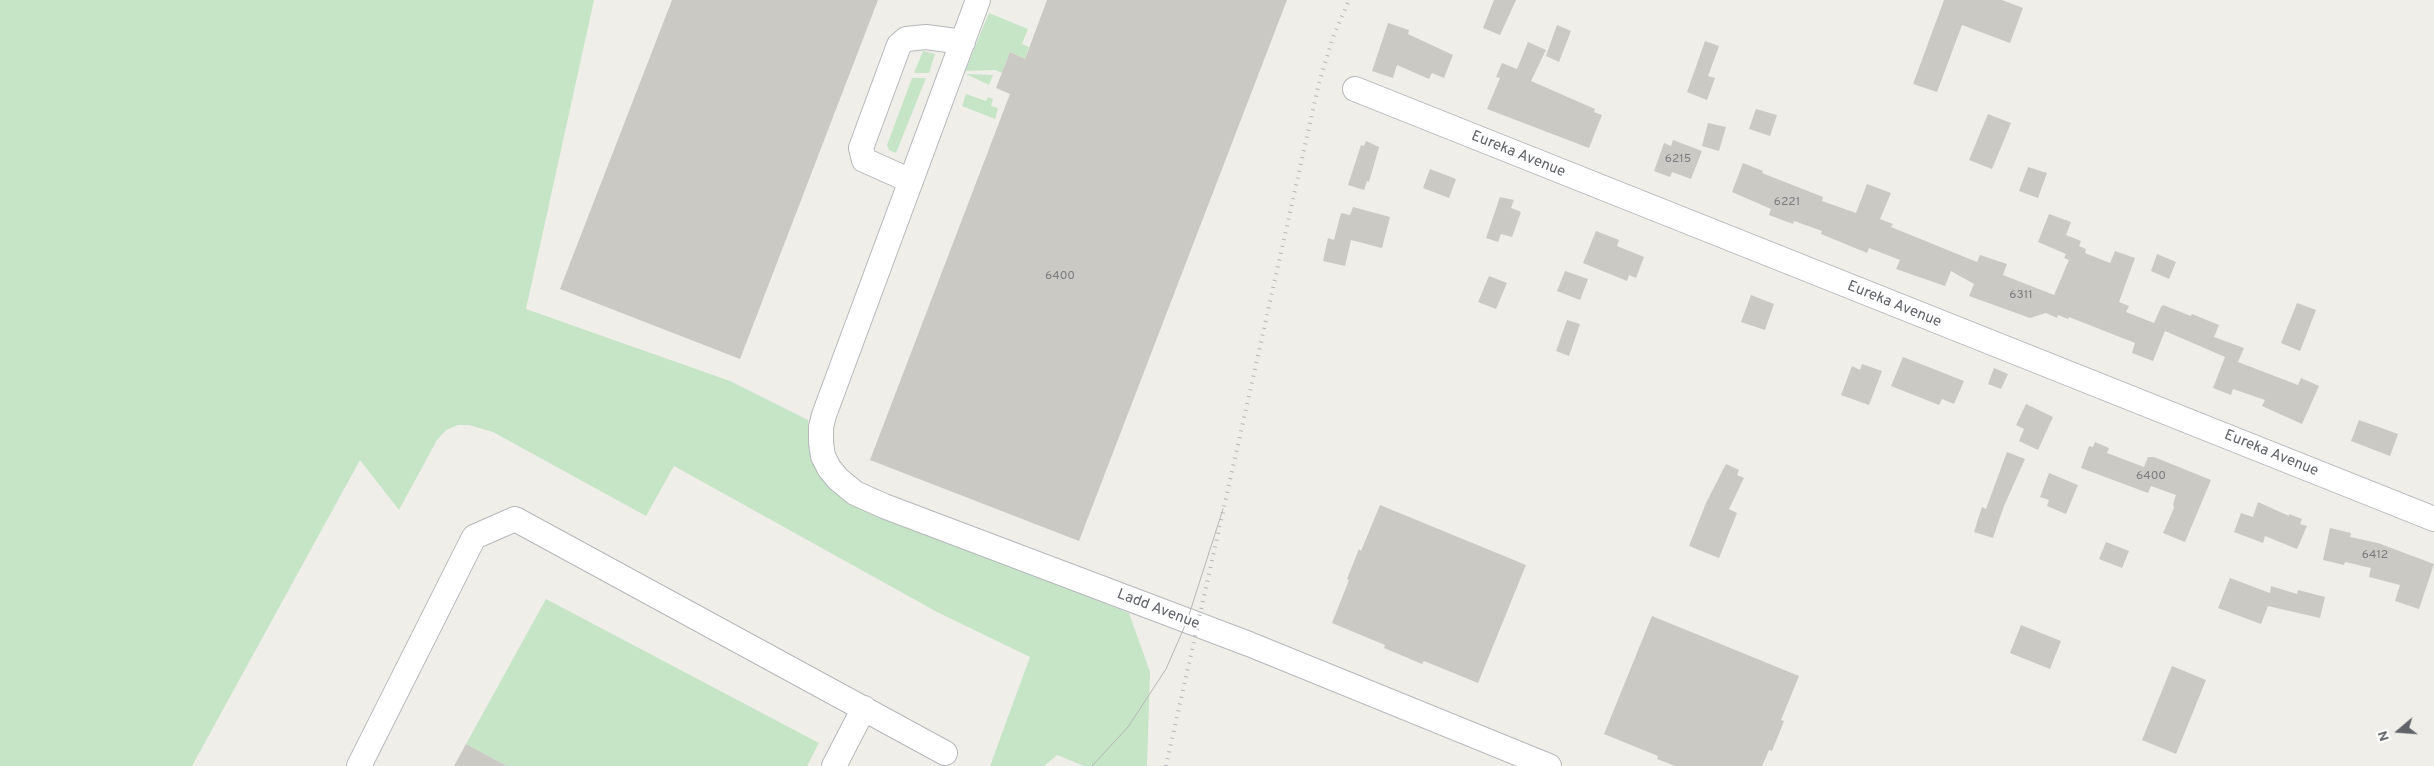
<!DOCTYPE html>
<style>
body{margin:0}
#map{position:relative;width:2434px;height:766px;overflow:hidden;background:#f0eee8;font-family:Overpass,sans-serif}
canvas{display:block}
.north{position:absolute;left:2374px;top:706px;width:50px;height:50px;-webkit-text-stroke:4px #fff;paint-order:stroke;rotate:252deg;font-size:14px;font-weight:700;line-height:20px;text-align:center;color:#5f6267}
.north::after{content:'';display:block;margin:auto;width:18px;height:22px;background:#5f6267;clip-path:polygon(50% 0,100% 100%,50% 72%,0 100%)}
</style>
<div id="map">
<canvas width="2434" height="766"></canvas>
<div class="north">N</div>
</div>
<script>
const ctx = document.querySelector('canvas').getContext('2d');
ctx.lineJoin = 'round';
function paint(path, color) {
  ctx.fillStyle = color;
  ctx.fill(path, 'evenodd');
}
function toPath(rows) {
  const path = new Path2D();
  for (const r of rows) {
    path.moveTo(r[0], r[1]);
    for (let i = 2; i < r.length; i += 2) path.lineTo(r[i], r[i + 1]);
  }
  return path;
}
function trace(path, color, width, dash) {
  ctx.strokeStyle = color;
  ctx.lineWidth = width;
  ctx.lineCap = dash ? 'butt' : 'round';
  ctx.setLineDash(dash || []);
  ctx.stroke(path);
}
function drawText(font, color, halo, rows, align = 'center') {
  ctx.font = font + ' Overpass,sans-serif';
  ctx.lineWidth = 4.5;
  ctx.setLineDash([]);
  ctx.textBaseline = 'middle';
  ctx.strokeStyle = halo;
  ctx.fillStyle = color;
  for (const [text, x, y, turn = 0] of rows) {
    ctx.save();
    ctx.translate(x, y);
    ctx.rotate((+turn || 0) * Math.PI / 180);
    ctx.textAlign = isNaN(turn) ? turn : align;
    if (halo) ctx.strokeText(text, 0, 0);
    ctx.fillText(text, 0, 0);
    ctx.restore();
  }
}
const green = toPath([
 [0,0,594,0,526,309,730,381,808,420,809,443,814,464,846,498,1129,613,1150,672,1147,766,1084,766,1057,755,1044,766,990,766,1030,657,937,612,674,466,646,516,493,432,469,425,458,425,446,430,437,440,399,510,360,460,192,766,0,766],
 [989,13,1028,29,1022,44,1029,47,1025,59,1010,52,1002,73,995,70,965,71],
 [923,51,935,54,929,73,914,73],
 [966,74,993,75,989,85],
 [912,78,926,78,896,153,889,150,887,145],
 [966,94,986,101,988,97,993,99,991,106,998,108,995,119,962,106],
 [546,599,819,743,807,766,507,766,466,744]
]);
const building = toPath([
 [672,0,878,0,740,359,560,289],
 [1047,0,1287,0,1079,541,870,460,1010,94,996,88,1010,52,1025,59],
 [1494,0,1516,0,1500,35,1483,28],
 [1944,0,2002,0,2023,8,2010,43,1962,25,1937,92,1913,84],
 [1388,23,1409,30,1408,34,1453,55,1444,78,1432,73,1429,79,1397,65,1393,78,1372,71],
 [1557,25,1571,31,1559,62,1546,56],
 [1705,41,1719,46,1708,76,1715,78,1707,100,1687,92],
 [1528,42,1546,50,1531,81,1595,109,1594,112,1602,115,1589,148,1487,109,1500,78,1496,77,1502,63,1517,69],
 [1756,109,1777,115,1770,136,1749,129],
 [1988,114,2011,123,1992,169,1969,160],
 [1708,123,1726,127,1719,151,1702,146],
 [1673,140,1702,151,1691,179,1672,172,1670,177,1654,171,1664,143,1671,146],
 [1366,141,1379,147,1369,182,1367,181,1364,190,1348,185,1361,145,1364,146],
 [1743,163,1763,171,1762,173,1823,197,1822,201,1856,213,1867,184,1891,193,1880,219,1893,224,1891,227,1977,262,1980,255,2007,264,2003,275,2054,295,2069,260,2064,258,2066,254,2038,242,2049,214,2071,222,2066,235,2081,241,2079,246,2086,249,2085,253,2110,263,2115,251,2135,258,2119,302,2129,306,2126,312,2154,323,2161,307,2163,305,2191,316,2192,314,2219,325,2214,337,2244,348,2238,362,2298,385,2301,378,2319,386,2302,424,2262,406,2265,400,2233,389,2231,395,2213,388,2225,357,2165,331,2153,361,2132,353,2135,343,2069,317,2068,319,2058,315,2057,318,2046,313,2030,318,1969,296,1974,284,1951,271,1945,286,1896,269,1900,260,1869,248,1867,253,1821,234,1822,231,1794,221,1793,224,1769,215,1771,209,1732,192],
 [2028,167,2047,173,2038,198,2019,191],
 [1430,169,1456,179,1449,198,1423,188],
 [1500,197,1514,200,1511,208,1521,212,1512,237,1501,234,1498,242,1486,238],
 [1353,207,1390,217,1382,248,1351,240,1345,266,1323,261,1328,238,1334,240,1341,213,1350,215],
 [1596,231,1619,240,1617,246,1644,257,1636,278,1629,275,1627,281,1583,263],
 [2157,254,2176,262,2169,279,2151,271],
 [1565,271,1588,279,1580,300,1557,291],
 [1489,276,1507,283,1496,309,1478,302],
 [1751,295,1774,304,1765,330,1741,322],
 [2297,303,2316,310,2300,351,2281,343],
 [1567,320,1580,324,1569,356,1556,351],
 [1903,357,1964,381,1954,404,1942,399,1939,405,1891,386],
 [1862,364,1882,371,1869,405,1841,395,1852,366,1860,370],
 [1994,368,2008,374,2001,389,1988,384],
 [2026,404,2053,417,2038,450,2019,441,2024,429,2016,425],
 [2359,420,2398,434,2390,456,2351,441],
 [2095,442,2109,448,2107,453,2144,467,2148,457,2154,457,2211,480,2185,542,2163,533,2174,508,2173,504,2176,495,2151,486,2148,493,2081,468,2089,446,2093,447],
 [2007,452,2025,459,2004,506,1993,538,1974,532,1982,507,1986,509],
 [1726,464,1739,470,1737,475,1744,478,1729,509,1737,513,1719,558,1689,546,1706,503],
 [2049,473,2078,485,2066,514,2047,506,2049,500,2040,497],
 [2258,502,2289,516,2289,514,2302,519,2300,524,2307,526,2297,549,2265,536,2263,543,2234,532,2241,513,2253,517],
 [1380,505,1526,565,1478,683,1424,661,1422,664,1384,648,1385,645,1332,623,1349,580,1347,579,1359,549,1361,551],
 [2330,528,2351,533,2350,537,2378,543,2434,564,2419,609,2395,601,2400,585,2369,577,2371,568,2345,562,2344,565,2323,560],
 [2106,542,2129,551,2122,568,2099,559],
 [2230,578,2270,593,2271,586,2297,594,2298,590,2325,597,2320,618,2268,606,2261,624,2218,608],
 [1652,616,1799,676,1781,720,1784,721,1772,751,1769,750,1762,766,1675,766,1657,759,1658,756,1604,734],
 [2021,625,2061,641,2050,669,2010,653],
 [2172,666,2206,680,2176,754,2142,740],
 [466,744,507,766,454,766]
]);
const minor = toPath([
 [978,0,824,415,821,427,821,443,823,456,829,468,838,479,855,493,884,506,1249,644,1549,766],
 [1355,89,2434,519],
 [911,181,864,160,861,148,899,45,906,39,926,37,963,42],
 [359,766,474,537,515,519,945,753],
 [834,766,864,708]
]);
const tram = toPath([
 [1092,766,1128,727,1166,669,1187,621,1223,509]
]);
const rail = toPath([
 [1166,766,1319,83,1333,37,1349,0]
]);
const numberNames = [
 ["6215",1678,160],
 ["6221",1787,203],
 ["6400",1060,277],
 ["6311",2021,296],
 ["6400",2151,477],
 ["6412",2375,556]
];
const streetNames = [
 ["Eureka Avenue",1518,155,22],
 ["Eureka Avenue",1894,305,22],
 ["Eureka Avenue",2271,454,22],
 ["Ladd Avenue",1158,610,21]
];
paint(green, '#c6e5c7');
paint(building, '#cbc9c4');
trace(minor, '#b5b7bb', 26);
trace(minor, '#fff', 24);
trace(tram, '#b5b6b7', 1);
trace(rail, '#b5b6b7', 4, [1, 6]);
drawText('12px', '#7a7c7e', null, numberNames);
drawText('15px', '#5f6267', '#fff', streetNames);
</script>
